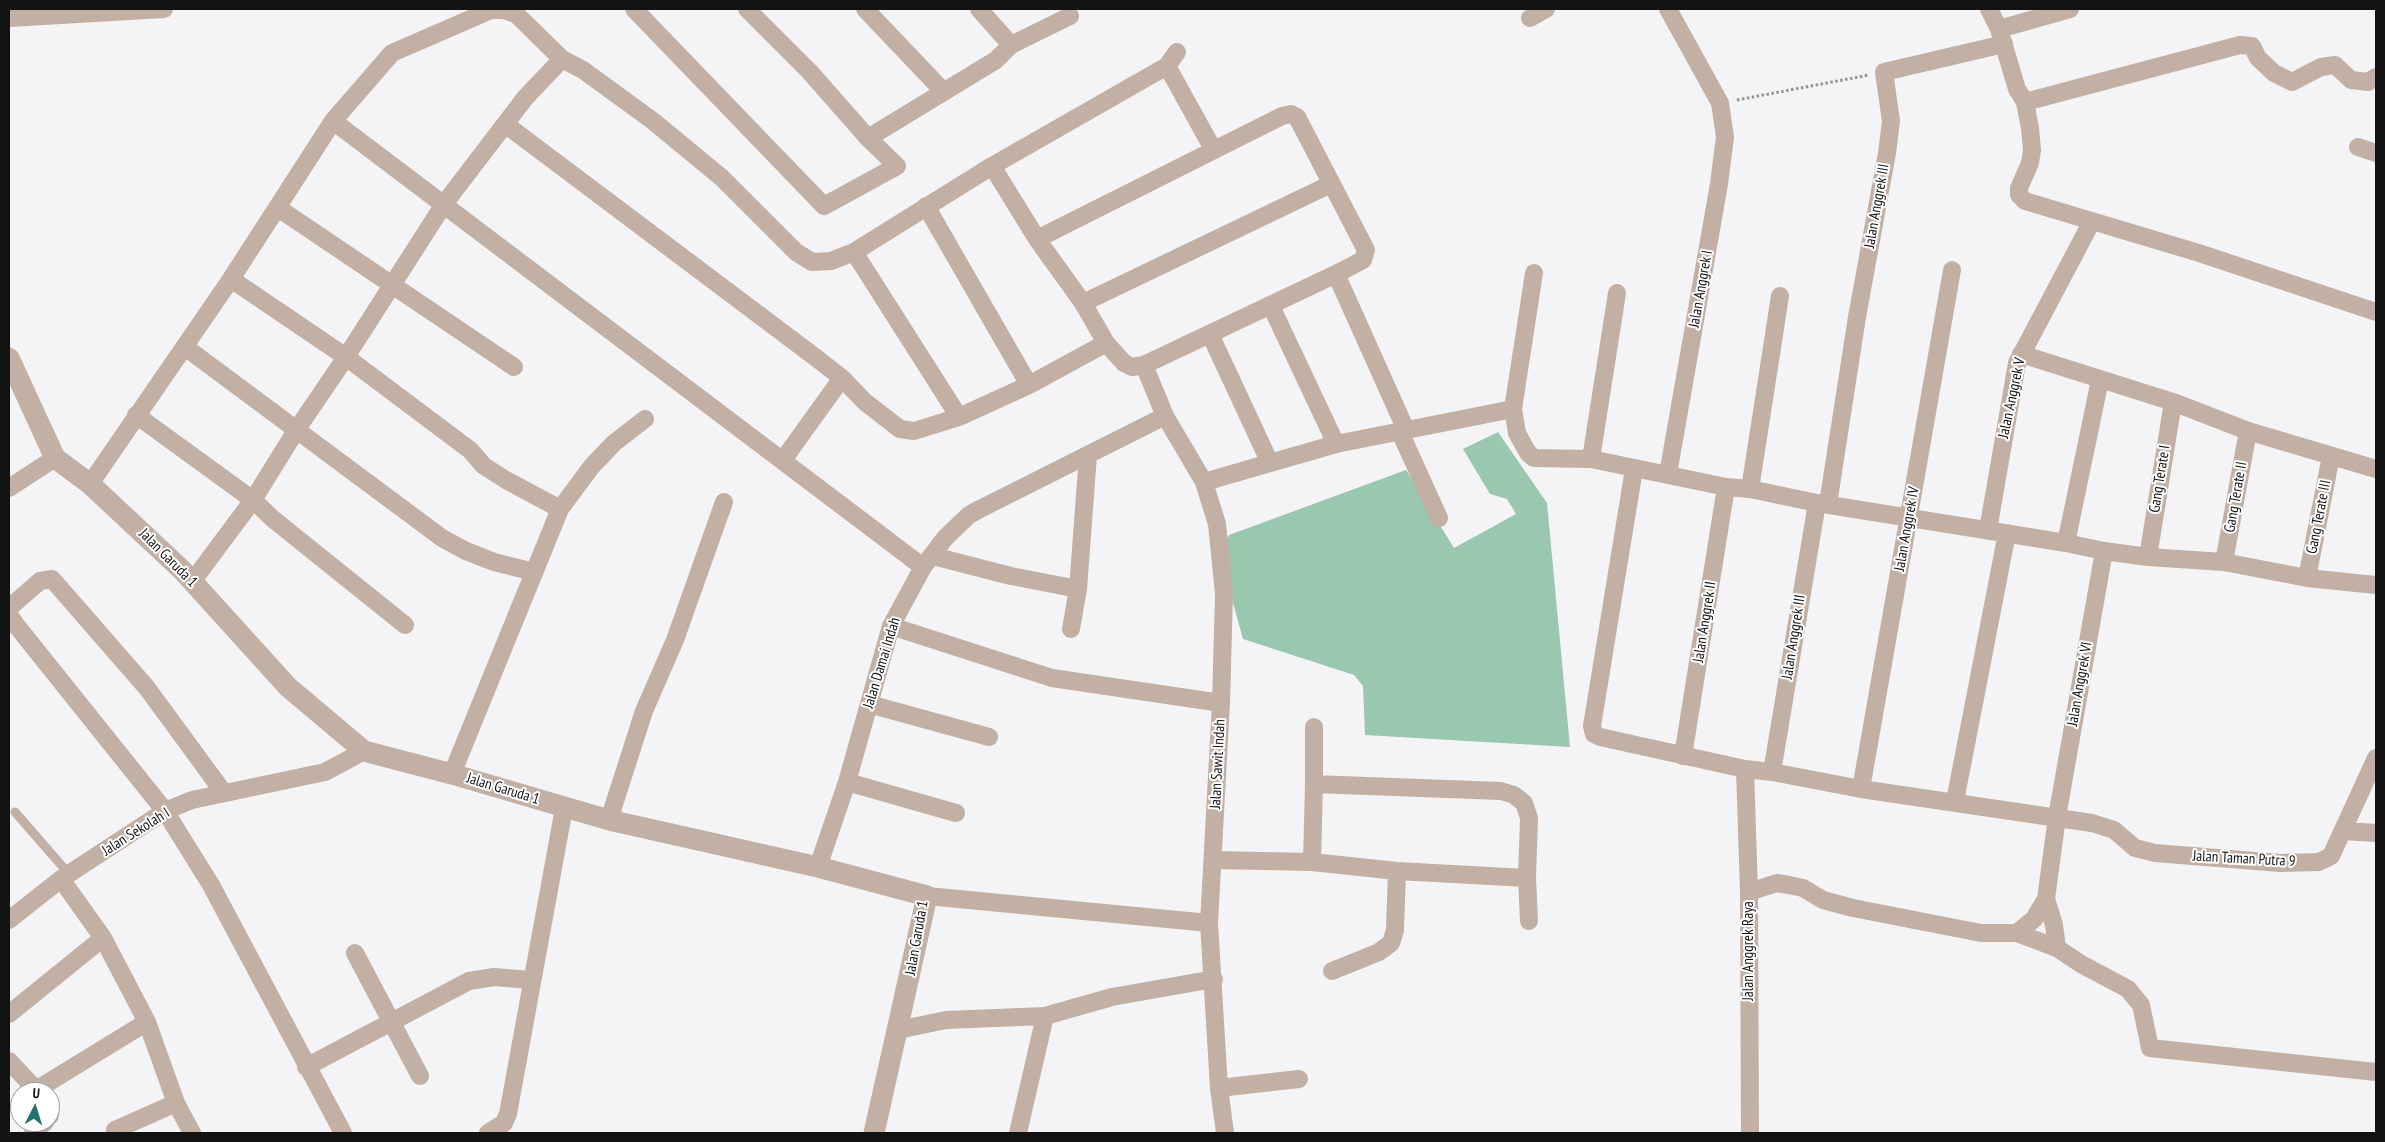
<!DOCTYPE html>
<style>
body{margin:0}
#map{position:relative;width:2385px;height:1142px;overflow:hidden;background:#f4f4f7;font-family:"PT Sans Narrow",sans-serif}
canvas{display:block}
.frame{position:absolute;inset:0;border:10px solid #121213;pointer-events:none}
.north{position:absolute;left:10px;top:1082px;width:50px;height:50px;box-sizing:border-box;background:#fff;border:1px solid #a0a0a1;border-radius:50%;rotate:5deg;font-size:14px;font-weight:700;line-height:20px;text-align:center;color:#121213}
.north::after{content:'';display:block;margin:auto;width:18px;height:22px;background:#257072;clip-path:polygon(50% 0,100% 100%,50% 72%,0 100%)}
</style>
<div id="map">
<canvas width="2385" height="1142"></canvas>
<div class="frame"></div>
<div class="north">U</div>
</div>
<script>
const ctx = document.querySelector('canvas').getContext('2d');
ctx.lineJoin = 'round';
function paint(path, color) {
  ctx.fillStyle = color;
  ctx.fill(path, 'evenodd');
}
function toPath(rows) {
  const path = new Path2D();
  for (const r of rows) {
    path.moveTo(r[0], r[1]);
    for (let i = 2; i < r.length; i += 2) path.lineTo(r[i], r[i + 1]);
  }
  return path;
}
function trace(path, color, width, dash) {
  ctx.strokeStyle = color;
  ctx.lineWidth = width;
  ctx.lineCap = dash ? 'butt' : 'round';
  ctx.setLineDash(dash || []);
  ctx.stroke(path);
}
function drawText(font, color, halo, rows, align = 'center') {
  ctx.font = font + ' "PT Sans Narrow",sans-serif';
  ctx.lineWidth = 4;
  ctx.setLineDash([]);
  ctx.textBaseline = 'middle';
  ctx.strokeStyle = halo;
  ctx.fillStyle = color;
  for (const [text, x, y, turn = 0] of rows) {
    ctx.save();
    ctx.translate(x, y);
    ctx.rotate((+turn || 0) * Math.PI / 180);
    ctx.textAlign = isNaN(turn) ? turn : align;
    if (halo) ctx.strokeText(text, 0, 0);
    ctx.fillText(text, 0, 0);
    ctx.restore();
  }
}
const forest = toPath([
 [1498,432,1547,503,1570,747,1365,735,1363,686,1354,675,1243,639,1233,603,1224,542,1229,535,1406,470,1454,548,1516,514,1507,499,1490,494,1463,449]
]);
const path = toPath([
 [1737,100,1869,75]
]);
const service = toPath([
 [15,812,69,874]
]);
const minor = toPath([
 [634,9,824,206,897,166,868,138,996,60,1011,45,1070,16],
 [747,9,809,71,868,138],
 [865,9,944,92],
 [979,9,1011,45],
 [1989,9,1999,29,2017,89,2025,102,2030,128,2032,150,2030,163,2019,188,2019,195,2025,201,2199,253,2376,312],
 [9,18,164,9],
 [1530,18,1546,9],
 [1999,29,2070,9],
 [1167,66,1213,149],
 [2025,102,2240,45,2252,46,2258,58,2274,73,2292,82,2321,67,2335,65,2351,80,2368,82,2376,77],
 [333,121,923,567],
 [505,124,815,357,842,378,865,402,900,429,914,431,959,417,1029,385,1106,343],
 [2358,147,2376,153],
 [992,166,1037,239,1083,303,1106,343,1124,363,1132,367,1144,365,1165,416,1204,482,1336,444,1513,409],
 [926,206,1029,385],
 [278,208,514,367],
 [1037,239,1282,116,1291,114,1297,117,1366,250,1363,260,1336,274,1406,430],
 [854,252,959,417],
 [1534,273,1513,409,1517,433,1528,453,1534,458,1591,459,1726,487,1750,489,1817,503,2066,543,2104,551,2148,557,2224,562,2307,578,2376,585],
 [231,279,346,357,470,450,484,466,506,480,560,509],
 [1083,303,1331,184],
 [1271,306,1336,444],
 [1210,334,1270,463],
 [185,347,442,538,466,551,494,562,534,572],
 [2021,354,2173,402,2248,431,2376,469],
 [1144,365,1336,274],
 [136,415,253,500,273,519,405,625],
 [1400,432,1439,518],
 [1591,459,1617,293],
 [783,460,842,378],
 [1634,469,1592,726,1594,734,1600,737,1745,769,1772,772,1861,789,2092,823,2114,830,2135,848,2155,853,2280,863,2319,862,2331,856,2376,758],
 [1668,474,1719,184,1725,137,1720,103,1668,9],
 [1204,482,1217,524,1224,594,1221,703,1209,923,1219,1088,1225,1133],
 [90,484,231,279,333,121,392,53,491,10,503,10,516,14,562,59,583,70,653,121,722,178,796,252,812,262,831,261,854,252,992,166,1167,66,1177,52],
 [9,488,55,458],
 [1750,489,1780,296],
 [1828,504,1857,317,1887,153,1891,121,1884,72,2004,44],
 [1988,530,2017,363,2091,223],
 [2066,543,2100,380],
 [933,556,1011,576,1078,589],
 [2148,557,2173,402],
 [2224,562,2248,431],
 [2307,578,2331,456],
 [192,582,253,500,297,429,346,357,444,204,525,98,562,59],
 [891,626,1052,678,1221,703],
 [1071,629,1078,589,1088,455],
 [869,704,989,737],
 [1683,756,1726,487],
 [1745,769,1749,892,1750,1133],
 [1772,772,1817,503],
 [452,774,560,509,592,466,614,443,645,419],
 [847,782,956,813],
 [1314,784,1314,727],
 [1861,789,1952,270],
 [224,793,147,688,52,579,40,581,9,608,10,616,16,625,165,811,211,885,343,1133],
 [1955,801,2007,533],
 [609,820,644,711,675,640,724,502],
 [2343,831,2376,833],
 [1213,860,1312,862,1397,871,1527,878],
 [1312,862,1314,784,1501,791,1514,795,1524,803,1529,818,1527,878,1529,921],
 [818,867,847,782,891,626,923,567,945,538,969,515,980,509,1165,416],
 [61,879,103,938,147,1022,176,1103,192,1133],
 [1749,892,1777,883,1789,885,1803,888,1823,900,1853,908,1981,933,2017,933,2034,919,2046,899,2057,817,2104,551],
 [927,896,1209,923],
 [2046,899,2054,925,2057,948],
 [9,920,61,879,165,811,192,800,325,772,364,751],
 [2017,933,2057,948,2081,964,2128,989,2141,1005,2150,1048,2376,1072],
 [355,953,420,1076],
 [1332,971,1379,952,1391,943,1395,930,1397,871],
 [9,1014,103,938],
 [898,1030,946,1020,1045,1016,1112,997,1214,979],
 [9,1061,38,1092],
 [306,1067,469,981,494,977,531,980],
 [1219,1088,1299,1079],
 [36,1090,147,1022],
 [50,1105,50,1116],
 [115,1130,176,1103],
 [33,1133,45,1122],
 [488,1133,504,1123,508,1114,564,808],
 [1018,1133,1045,1016]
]);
const tertiary = toPath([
 [9,358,55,458,90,484,182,570,288,687,364,751,452,774,609,820,818,867,927,896,874,1133]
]);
const streetNames = [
 ["Jalan Anggrek III",1877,206,-80],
 ["Jalan Anggrek I",1701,289,-80],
 ["Jalan Anggrek V",2012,398,-78],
 ["Gang Terate I",2160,479,-81],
 ["Gang Terate II",2236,497,-80],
 ["Gang Terate III",2319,517,-79],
 ["Jalan Anggrek IV",1907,529,-80],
 ["Jalan Garuda 1",168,558,45],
 ["Jalan Anggrek II",1705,622,-81],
 ["Jalan Anggrek III",1794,637,-81],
 ["Jalan Damai Indah",882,663,-73],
 ["Jalan Anggrek VI",2080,684,-80],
 ["Jalan Sawit Indah",1218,764,-87],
 ["Jalan Garuda 1",503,789,17],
 ["Jalan Sekolah I",136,832,-32],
 ["Jalan Taman Putra 9",2244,859,3],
 ["Jalan Garuda 1",917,938,-80],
 ["Jalan Anggrek Raya",1749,951,-90]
];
paint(forest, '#9ac7af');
trace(path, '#939395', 3, [2.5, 2.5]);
trace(service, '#c2b0a5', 9);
trace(minor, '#c2b0a5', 18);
trace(tertiary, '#c2b0a5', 21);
drawText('15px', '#121213', '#fff', streetNames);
</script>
